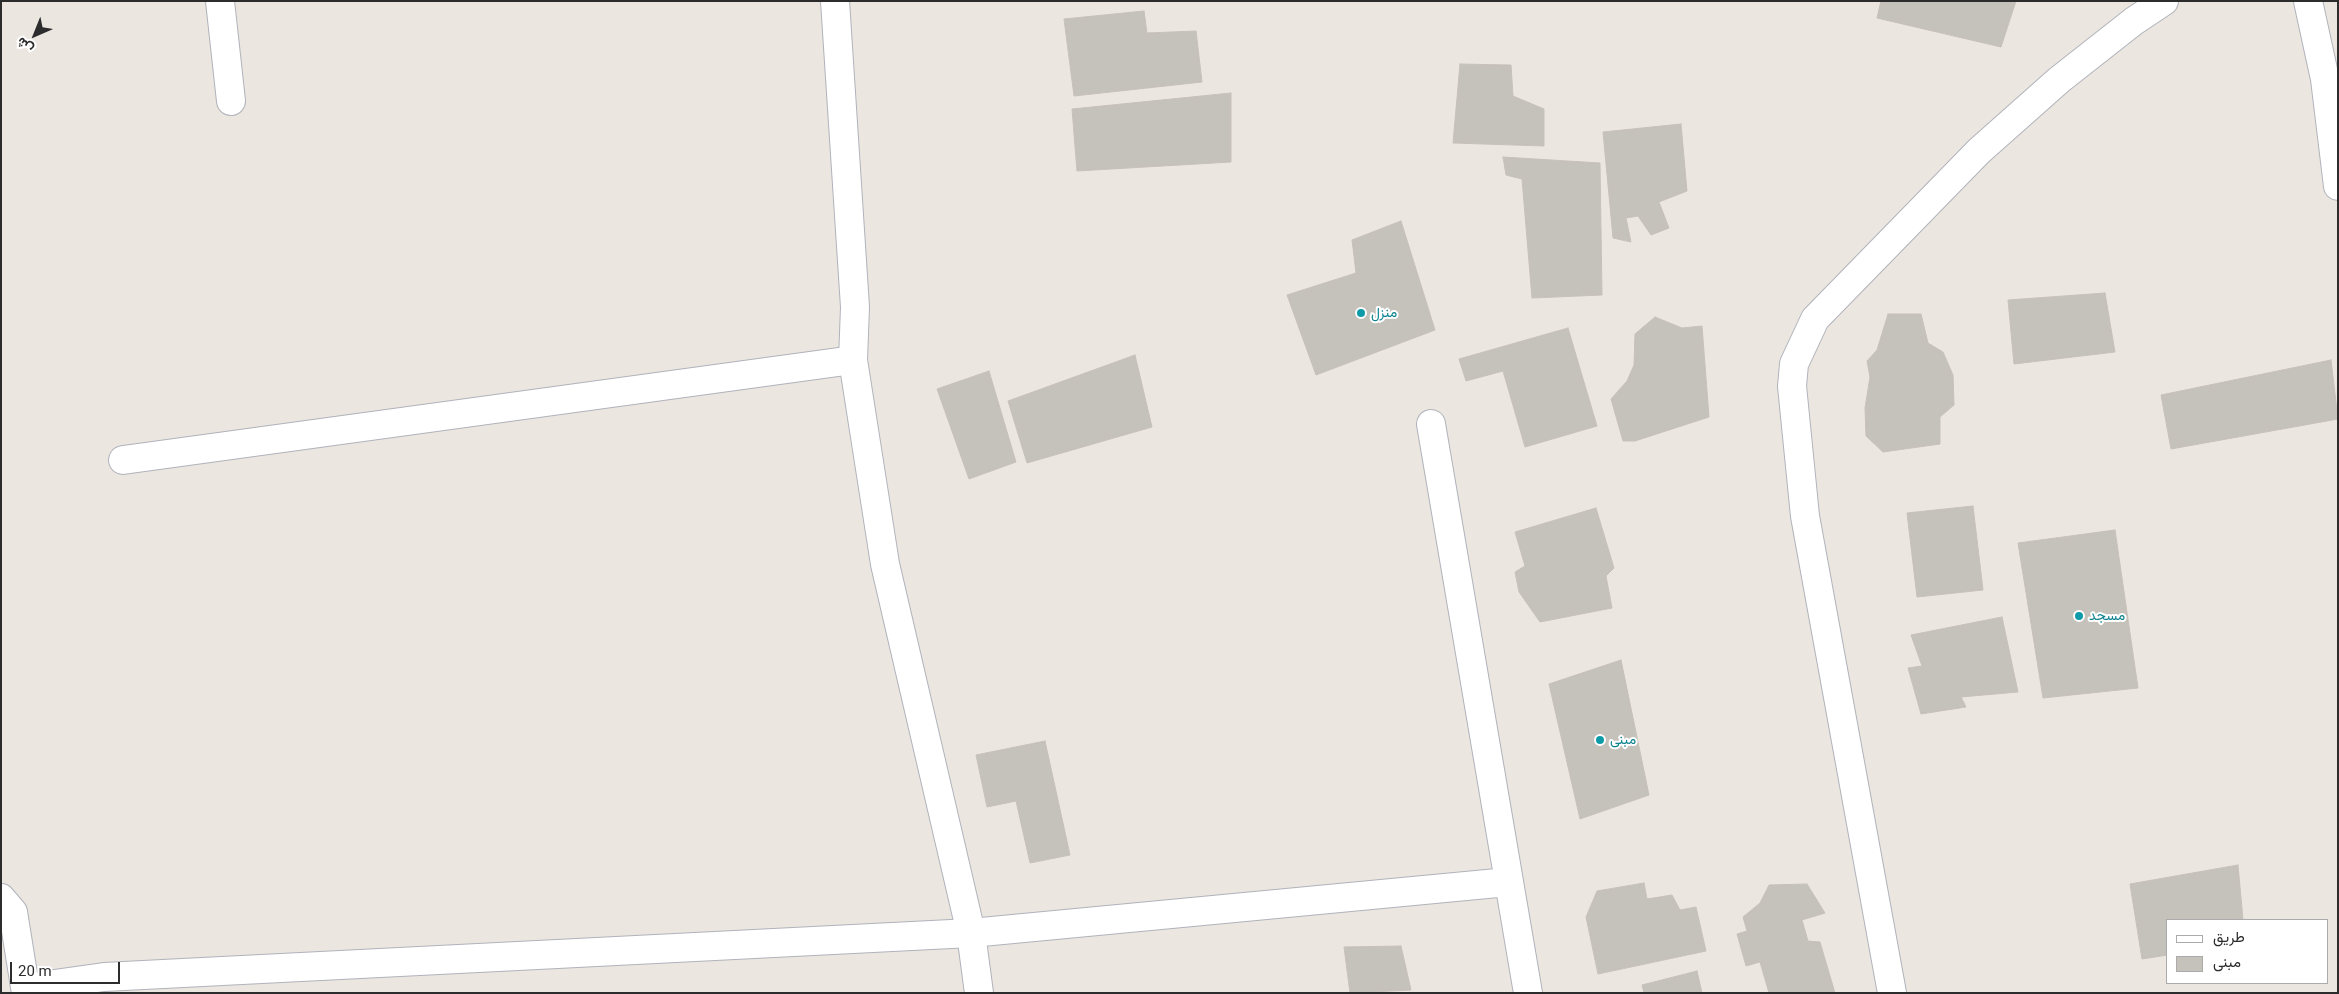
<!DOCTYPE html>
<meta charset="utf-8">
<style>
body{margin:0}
#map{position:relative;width:2339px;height:994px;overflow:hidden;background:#ece6e0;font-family:Roboto,Vazirmatn,sans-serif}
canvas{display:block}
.frame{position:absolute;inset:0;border:2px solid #2c2c2c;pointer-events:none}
.legend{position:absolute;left:2166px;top:919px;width:162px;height:65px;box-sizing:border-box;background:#fff;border:1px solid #ababab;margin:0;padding:6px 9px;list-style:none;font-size:15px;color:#2c2c2c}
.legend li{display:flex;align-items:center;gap:10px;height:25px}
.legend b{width:25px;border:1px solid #ababab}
.north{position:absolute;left:10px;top:10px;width:50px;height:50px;-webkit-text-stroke:4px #fff;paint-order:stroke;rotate:224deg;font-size:14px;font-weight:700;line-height:20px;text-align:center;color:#2c2c2c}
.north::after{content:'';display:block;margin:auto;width:18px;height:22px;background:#2c2c2c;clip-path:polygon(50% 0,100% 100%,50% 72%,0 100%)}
.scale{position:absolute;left:10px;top:962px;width:110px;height:22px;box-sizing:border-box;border:2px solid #2c2c2c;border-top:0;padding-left:6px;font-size:15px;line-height:18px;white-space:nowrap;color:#2c2c2c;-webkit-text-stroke:4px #fff;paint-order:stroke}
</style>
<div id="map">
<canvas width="2339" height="994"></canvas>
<div class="frame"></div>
<ul class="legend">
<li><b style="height:6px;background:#fff"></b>طريق</li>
<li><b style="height:14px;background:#c5c1bb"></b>مبنى</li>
</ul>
<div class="north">ش</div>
<div class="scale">20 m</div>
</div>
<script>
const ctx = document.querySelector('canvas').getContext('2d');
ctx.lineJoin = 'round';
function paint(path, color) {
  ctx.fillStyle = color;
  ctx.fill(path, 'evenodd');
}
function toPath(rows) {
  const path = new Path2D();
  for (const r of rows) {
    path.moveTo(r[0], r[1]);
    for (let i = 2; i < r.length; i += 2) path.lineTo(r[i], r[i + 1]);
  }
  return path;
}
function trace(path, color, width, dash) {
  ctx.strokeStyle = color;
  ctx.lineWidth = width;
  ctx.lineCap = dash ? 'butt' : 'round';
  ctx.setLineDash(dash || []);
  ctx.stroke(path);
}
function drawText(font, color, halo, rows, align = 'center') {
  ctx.font = font + ' Roboto,Vazirmatn,sans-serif';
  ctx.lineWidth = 4;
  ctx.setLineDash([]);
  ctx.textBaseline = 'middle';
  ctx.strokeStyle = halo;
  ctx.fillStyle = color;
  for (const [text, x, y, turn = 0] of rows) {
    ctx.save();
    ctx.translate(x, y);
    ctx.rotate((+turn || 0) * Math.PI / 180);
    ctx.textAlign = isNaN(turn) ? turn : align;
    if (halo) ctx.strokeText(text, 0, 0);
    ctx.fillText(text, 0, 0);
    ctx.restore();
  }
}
const building = toPath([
 [1881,1,2016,1,2001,47,1877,18,1881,1],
 [1144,11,1147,33,1196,31,1202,82,1074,96,1064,19,1144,11],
 [1460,64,1511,65,1513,96,1544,109,1544,146,1453,143,1460,64],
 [1231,93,1231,162,1077,171,1072,109,1231,93],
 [1681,124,1687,191,1659,202,1669,228,1651,235,1638,216,1626,218,1631,242,1613,238,1603,132,1681,124],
 [1503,157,1600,163,1602,295,1532,298,1522,179,1506,175,1503,157],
 [1401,221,1435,330,1316,375,1287,295,1356,273,1352,240,1401,221],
 [2105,293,2115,352,2014,364,2008,300,2105,293],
 [1888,314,1921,314,1928,343,1943,352,1953,375,1954,405,1940,417,1940,444,1883,452,1866,436,1865,408,1870,377,1867,361,1877,350,1888,314],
 [1655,317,1682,328,1702,326,1709,417,1635,441,1623,441,1611,399,1627,381,1634,365,1635,334,1655,317],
 [1568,328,1597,426,1525,447,1503,371,1466,381,1459,359,1568,328],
 [1135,355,1152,427,1027,463,1008,401,1135,355],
 [2331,360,2338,419,2171,449,2161,395,2331,360],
 [989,371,1016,462,969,479,937,389,989,371],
 [1973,506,1983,590,1917,597,1907,513,1973,506],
 [1596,508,1614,568,1606,576,1612,608,1540,622,1519,592,1515,572,1525,566,1515,532,1596,508],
 [2115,530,2138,688,2043,698,2018,543,2115,530],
 [2002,617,2018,692,1961,697,1966,707,1921,714,1908,668,1922,666,1911,635,2002,617],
 [1621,660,1649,795,1580,819,1549,684,1621,660],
 [1045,741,1070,855,1030,863,1016,801,987,807,976,755,1045,741],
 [2238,865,2243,920,2168,920,2168,955,2142,959,2130,884,2238,865],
 [1644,883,1647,899,1672,895,1680,910,1696,907,1706,951,1598,974,1586,917,1597,891,1644,883],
 [1807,884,1825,913,1802,920,1808,941,1820,942,1835,993,1769,993,1760,962,1746,966,1737,934,1747,931,1743,917,1760,903,1769,885,1807,884],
 [1401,946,1411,990,1350,993,1344,947,1401,946],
 [1697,971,1702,993,1644,993,1642,985,1697,971]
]);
const minor = toPath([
 [220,1,231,101],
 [2308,1,2325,79,2338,186],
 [1431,424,1528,993],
 [123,460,853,360],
 [1,898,13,912,26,993],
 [26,988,104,977,971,933,1508,882],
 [1892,993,1805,516,1792,386,1794,364,1815,319,1979,151,2059,80,2134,21,2164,1]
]);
const tertiary = toPath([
 [835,1,855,307,853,360,885,564,971,933,979,993]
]);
const markers = [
 [1361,313,5,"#0f9aa8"],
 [2079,616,5,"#0f9aa8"],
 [1600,740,5,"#0f9aa8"]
];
const cultureNames = [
 ["منزل",1371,313],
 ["مسجد",2089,616],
 ["مبنى",1610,740]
];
paint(building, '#c5c1bb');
trace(building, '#c7c1ba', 1);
trace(minor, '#b0b3bb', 30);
trace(tertiary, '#b0b3bb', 30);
trace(minor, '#fff', 28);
trace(tertiary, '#fff', 28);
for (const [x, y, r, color] of markers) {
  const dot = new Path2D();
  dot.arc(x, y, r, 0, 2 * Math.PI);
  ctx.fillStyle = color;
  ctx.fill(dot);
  trace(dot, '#fff', 2);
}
drawText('14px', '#0d838f', '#fff', cultureNames, 'left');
</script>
